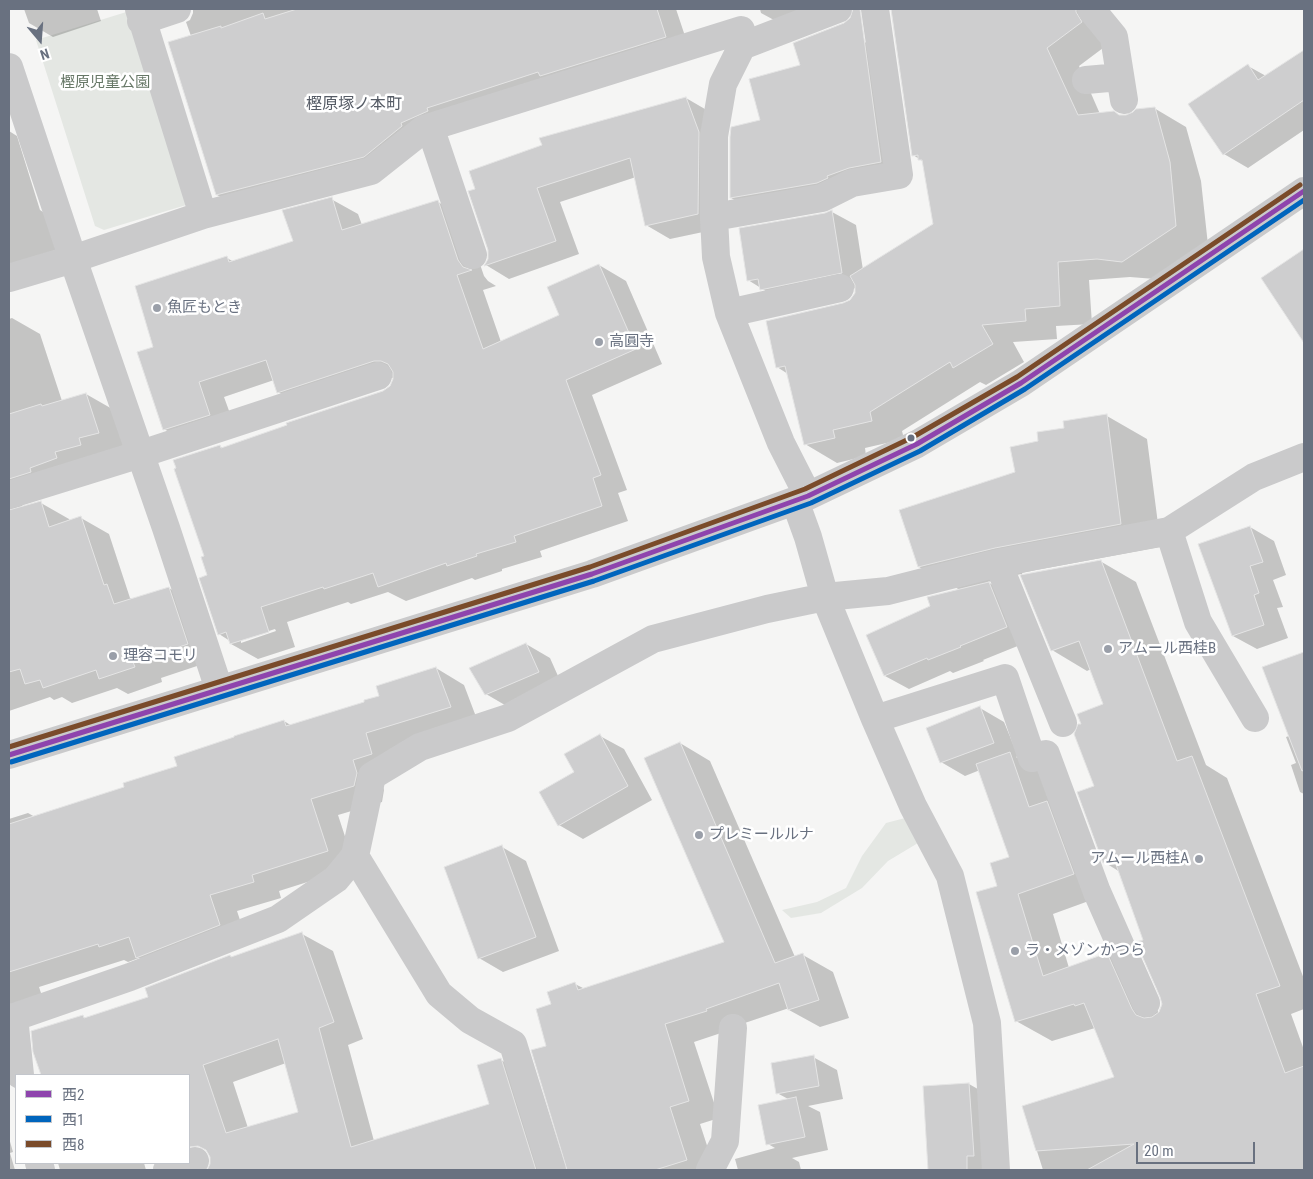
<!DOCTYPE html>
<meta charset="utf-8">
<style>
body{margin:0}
#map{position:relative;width:1313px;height:1179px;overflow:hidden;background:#f5f5f4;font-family:"Roboto Condensed","Noto Sans JP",sans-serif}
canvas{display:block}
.frame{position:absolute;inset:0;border:10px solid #697180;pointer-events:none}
.legend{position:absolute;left:15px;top:1074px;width:175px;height:90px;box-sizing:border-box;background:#fff;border:1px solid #c3c6cc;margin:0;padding:6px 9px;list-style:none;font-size:15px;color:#697180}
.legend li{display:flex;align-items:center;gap:10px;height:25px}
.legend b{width:25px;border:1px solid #c3c6cc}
.north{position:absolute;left:15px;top:15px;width:50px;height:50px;-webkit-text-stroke:4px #fff;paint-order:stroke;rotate:162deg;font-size:14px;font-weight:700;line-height:20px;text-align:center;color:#697180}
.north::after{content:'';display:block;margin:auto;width:18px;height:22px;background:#697180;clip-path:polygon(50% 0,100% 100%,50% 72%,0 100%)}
.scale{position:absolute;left:1136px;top:1142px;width:119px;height:22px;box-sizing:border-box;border:2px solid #697180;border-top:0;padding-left:6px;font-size:15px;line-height:18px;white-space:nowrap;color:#697180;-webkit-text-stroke:4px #fff;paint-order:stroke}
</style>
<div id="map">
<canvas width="1313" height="1179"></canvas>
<div class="frame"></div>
<ul class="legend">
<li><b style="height:6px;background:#8e44ad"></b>西2</li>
<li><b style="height:6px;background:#0065bd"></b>西1</li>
<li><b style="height:6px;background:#7a4b2a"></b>西8</li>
</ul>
<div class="north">N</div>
<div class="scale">20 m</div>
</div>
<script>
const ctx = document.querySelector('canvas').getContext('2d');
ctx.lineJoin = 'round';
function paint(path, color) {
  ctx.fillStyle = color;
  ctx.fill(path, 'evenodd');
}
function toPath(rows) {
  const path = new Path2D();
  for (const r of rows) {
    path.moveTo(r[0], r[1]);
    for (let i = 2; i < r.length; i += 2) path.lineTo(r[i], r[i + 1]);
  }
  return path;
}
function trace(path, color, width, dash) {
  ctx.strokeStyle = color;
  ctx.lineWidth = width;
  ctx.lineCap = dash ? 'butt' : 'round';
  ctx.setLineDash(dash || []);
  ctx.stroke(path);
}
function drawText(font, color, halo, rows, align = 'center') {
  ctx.font = font + ' "Roboto Condensed","Noto Sans JP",sans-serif';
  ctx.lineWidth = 5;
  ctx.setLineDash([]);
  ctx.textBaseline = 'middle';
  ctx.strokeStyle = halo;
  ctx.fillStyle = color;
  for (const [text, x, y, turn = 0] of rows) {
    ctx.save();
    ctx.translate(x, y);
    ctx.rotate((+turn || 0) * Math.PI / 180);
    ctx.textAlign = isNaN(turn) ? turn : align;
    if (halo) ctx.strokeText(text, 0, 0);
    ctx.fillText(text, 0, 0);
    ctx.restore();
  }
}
const green = toPath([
 [136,9,196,202,104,230,95,226,36,40],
 [909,817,918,843,888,861,862,888,821,913,791,918,782,910,817,902,846,888,862,856,886,823]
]);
const shadow = toPath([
 [24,9,97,9,101,21,53,37,29,23],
 [193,9,676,9,690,51,451,125,241,208,217,195,191,36,186,22,190,20,193,13],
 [760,9,833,9,785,26,761,13],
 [898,9,1086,9,1111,42,1079,66,1100,114,1126,117,1154,108,1186,127,1201,181,1208,245,1155,279,1130,277,1089,280,1092,324,1056,326,1057,339,1013,342,1024,362,986,385,980,382,902,431,904,439,865,448,866,456,837,463,805,444,788,374,777,367,844,304,851,301,856,294,856,288,785,303,748,280,825,215,832,212,856,225,863,270,935,225,924,162,913,155],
 [863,41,887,55,905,175,755,211,731,198,762,121,802,66],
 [1304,51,1304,130,1248,168,1224,154,1248,66,1266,76],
 [686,98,710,112,722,228,670,239,646,225,636,177,560,202,579,254,509,279,486,265,489,259,489,250,470,192],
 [9,131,17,136,40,210,46,214,59,255,9,276],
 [331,199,358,214,362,225,438,202,464,217,484,276,488,281,496,286,483,290,501,342,561,316,599,265,626,281,662,364,592,395,627,490,618,493,628,521,540,551,542,557,502,569,502,571,475,580,472,578,406,601,388,592,351,604,348,602,287,622,295,647,258,659,231,644,230,641,219,634,206,556,219,446,224,448,383,392,391,387,395,377,304,407,278,392,274,380,224,397,236,430,191,445,164,429,155,347,227,258,234,262,294,242],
 [275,629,276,631,241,643,241,640],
 [1304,251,1304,330,1293,323,1263,278],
 [12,318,40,334,62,401,86,394,114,410,126,448,26,500,20,509,41,503,69,519,70,521,81,518,109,534,130,598,132,599,169,588,197,604,215,660,161,678,162,682,128,694,117,688,72,703,62,697,54,700,50,697,9,711,9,319],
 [1107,416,1147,439,1161,547,1036,570,1022,573,1023,576,1100,561,1136,582,1206,765,1227,778,1304,979,1304,1009,1291,1014,1304,1050,1304,1170,1043,1170,1023,1107,1115,1077,1095,1028,1052,1041,1016,1021,999,887,1010,857,980,770,965,776,941,762,980,708,1004,722,1018,756,1016,757,1045,774,1108,894,1053,914,1069,968,1107,954,1142,975,1159,1014,1163,1005,1144,941,1120,872,1104,862,1095,787,1105,705,1091,669,1087,671,1052,650,1021,574,988,582,1012,597,1030,641,983,660,984,661,953,673,950,671,909,689,885,676,932,607,960,590,919,567,1016,473,1040,442,1066,429],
 [1250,527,1274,541,1286,575,1273,580,1283,607,1277,608,1288,638,1257,649,1233,636,1200,545],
 [526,644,550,658,562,685,510,708,486,694],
 [1304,653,1304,794,1300,792,1291,765,1296,763,1286,737,1289,736,1264,668],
 [436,668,464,685,478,722,380,776,384,790,382,802,338,815,355,867,279,891,281,898,237,911,247,941,165,973,139,958,128,962,124,960,39,987,45,1005,9,1016,9,819,28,813,35,817,125,788,178,767,284,721,292,726,366,703],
 [600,736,624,749,652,800,583,839,559,825,576,773],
 [680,743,710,761,795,957,803,955,833,972,849,1018,820,1027,789,1010,789,1008,736,1026,736,1028,694,1042,719,1118,700,1124,715,1170,568,1170,548,1046,552,1005,575,984,585,989,725,943],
 [502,847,526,861,559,951,503,972,479,958],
 [302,934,333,951,363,1039,348,1045,374,1141,491,1105,501,1060,531,1077,560,1170,210,1170,211,1156,202,1142,189,1146,189,1075,42,1075,35,1052,83,1017,86,1018,150,998,230,956,233,958],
 [286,1063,300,1113,248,1128,233,1082],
 [813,1057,837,1070,843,1099,808,1106,820,1112,828,1150,792,1158,799,1162,801,1170,738,1170,735,1159,775,1148,768,1144,790,1100,777,1093],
 [969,1084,1004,1104,1009,1170,930,1170,924,1087],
 [9,1138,13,1152,10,1153,15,1170,9,1170],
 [58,1163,144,1163,146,1170,60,1170]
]);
const building = toPath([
 [297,9,657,9,666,37,540,76,538,72,427,108,428,111,401,123,402,126,364,157,216,195,168,42,221,26,221,28,263,13,265,19,297,9],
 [853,9,860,9,881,162,849,168,827,176,828,178,817,183,730,198,730,137,731,127,760,120,749,79,800,65,793,43,844,23,850,18,853,9],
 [891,9,1076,9,1076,12,1082,22,1047,48,1078,115,1114,111,1119,115,1126,115,1133,112,1136,109,1155,107,1170,162,1176,226,1122,262,1097,259,1058,262,1060,306,1025,309,1026,321,982,325,993,344,953,368,950,362,870,412,872,421,833,430,835,438,804,445,785,366,776,368,766,321,843,303,850,300,855,293,855,285,850,276,933,224,922,160,918,160,918,155,912,156,891,9],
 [1304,50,1304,100,1223,155,1188,104,1248,64,1258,80,1304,50],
 [686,97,699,132,698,214,645,226,630,158,537,188,556,241,484,266,488,259,488,250,468,191,475,189,469,171,542,145,539,138,686,97],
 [332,197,342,230,438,200,458,260,463,267,472,270,457,275,483,349,559,315,547,287,599,264,636,349,566,380,601,475,593,478,602,506,514,536,516,542,476,554,477,556,447,566,446,563,378,587,373,573,324,589,323,587,261,607,269,632,230,644,226,632,218,635,199,578,207,575,201,557,204,556,174,469,176,468,173,460,220,445,221,448,287,425,286,423,383,391,390,386,393,379,393,372,388,364,381,361,374,361,277,393,266,360,199,382,210,415,163,430,137,352,153,347,135,286,227,256,229,262,293,241,282,210,332,197],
 [832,210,842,273,760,290,758,279,747,281,739,228,825,213,832,210],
 [1304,249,1304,343,1261,278,1304,249],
 [86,393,99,433,79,438,81,445,55,452,57,458,30,468,31,472,9,479,9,414,41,404,42,406,86,393],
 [1107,414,1121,524,995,548,918,567,899,510,1015,472,1010,447,1038,441,1037,432,1064,428,1063,421,1107,414],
 [41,501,49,527,81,516,104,585,107,584,114,604,169,587,188,644,133,662,135,667,99,679,96,670,43,688,40,680,25,684,20,669,9,672,9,510,41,501],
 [1250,526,1263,562,1250,566,1259,593,1254,595,1264,625,1232,636,1198,544,1250,526],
 [1101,560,1177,761,1192,756,1280,986,1256,994,1285,1073,1304,1066,1304,1170,1087,1170,1134,1144,1036,1151,1022,1106,1114,1077,1084,1003,1075,1006,1074,1004,1015,1022,976,892,997,886,990,863,1009,857,976,764,1010,752,1029,807,1047,801,1074,874,1018,894,1043,976,1107,953,1132,1009,1136,1015,1144,1018,1152,1017,1159,1012,1162,1004,1160,997,1136,942,1143,940,1114,859,1103,863,1077,792,1094,786,1074,734,1078,724,1081,724,1077,714,1103,704,1079,641,1051,651,1020,575,1101,560],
 [989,582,1007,627,960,646,961,647,928,660,927,658,884,676,866,635,930,606,927,597,989,582],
 [526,643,539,672,485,695,469,668,526,643],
 [1304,652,1304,770,1302,771,1262,667,1304,652],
 [436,667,451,707,366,733,372,754,353,760,357,773,354,786,311,799,328,851,252,875,254,882,210,895,220,925,136,958,129,937,99,947,98,944,9,972,9,824,124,787,123,783,177,766,174,757,234,737,234,736,284,720,286,726,364,702,364,700,379,696,376,686,436,667],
 [980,706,994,743,940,763,926,728,980,706],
 [600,734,628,786,558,826,539,792,574,772,564,754,600,734],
 [680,742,775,963,803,953,819,1000,788,1010,779,983,706,1009,707,1011,665,1024,689,1101,670,1107,687,1160,655,1170,567,1170,531,1050,546,1046,536,1009,551,1004,547,992,575,982,578,990,724,942,644,758,680,742],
 [502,845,536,937,478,959,444,867,502,845],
 [302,932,334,1022,319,1028,351,1147,489,1104,477,1065,501,1058,536,1170,207,1170,210,1164,210,1157,206,1150,198,1146,189,1147,189,1075,41,1075,33,1052,31,1031,83,1015,84,1018,148,997,145,988,230,955,231,957,302,932],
 [278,1039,298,1112,226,1133,203,1065,278,1039],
 [814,1055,819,1086,776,1094,771,1063,814,1055],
 [969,1083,974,1156,967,1156,967,1170,928,1170,923,1086,969,1083],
 [796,1097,805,1137,766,1145,758,1105,796,1097]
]);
const minor = toPath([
 [139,9,203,215],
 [1091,9,1114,37,1124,100],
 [141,21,177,9],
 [9,67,73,259,166,528,219,689],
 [1086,80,1120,77],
 [430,127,473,255],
 [714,217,822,198,852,183,899,175,875,9],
 [9,278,73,259,203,215,371,171,424,129,741,30],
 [729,313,840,288],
 [9,495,141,454,378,376],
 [808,496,781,443,729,313,716,257,714,217,714,136,723,84,742,46,838,9],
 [795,501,808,537,825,597,875,719,913,806,950,876,987,1023,996,1170],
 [1169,531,1198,622,1255,718],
 [998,563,1063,723],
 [875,719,1005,678,1032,758,1046,754,1097,892,1146,1003],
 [9,755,592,574,808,496,917,444,1021,383,1304,191],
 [355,856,439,994,470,1020,513,1044,552,1170],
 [14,1017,20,1075],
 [9,1019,130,977,278,919,336,879,355,856,372,776,420,747,508,718,653,639,767,609,825,597,888,591,998,563,1169,531,1254,477,1304,457],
 [39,1163,41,1170],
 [167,1170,195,1161],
 [710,1170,725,1141,733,1028]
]);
const bus1 = toPath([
 [9,755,592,574,808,496,917,444,1021,383,1304,191]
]);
const bus2 = toPath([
 [11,762,594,581,811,503,920,451,1025,389,1304,200]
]);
const bus3 = toPath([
 [9,747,590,567,805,489,913,437,1017,377,1300,185]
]);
const markers = [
 [157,308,5,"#9a9fa9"],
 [599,342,5,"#9a9fa9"],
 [911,438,4.5,"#697180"],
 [1108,649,5,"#9a9fa9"],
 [113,656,5,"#9a9fa9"],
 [699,835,5,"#9a9fa9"],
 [1199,859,5,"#9a9fa9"],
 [1015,951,5,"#9a9fa9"]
];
const parkNames = [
 ["樫原児童公園",105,83]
];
const poiNames = [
 ["魚匠もとき",167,308],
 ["高圓寺",609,342],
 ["アムール西桂B",1118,649],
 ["理容コモリ",123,656],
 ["プレミールルナ",709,835],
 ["アムール西桂A",1189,859,"right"],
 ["ラ・メゾンかつら",1025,951]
];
const neighbourhoodNames = [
 ["樫原塚ノ本町",354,105]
];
paint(green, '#e4e7e3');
paint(shadow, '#0003');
paint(building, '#cececf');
trace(building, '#e4e4e4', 1);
trace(minor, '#cacacb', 28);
trace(bus1, '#8e44ad', 5);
trace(bus2, '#0065bd', 5);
trace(bus3, '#7a4b2a', 5);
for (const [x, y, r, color] of markers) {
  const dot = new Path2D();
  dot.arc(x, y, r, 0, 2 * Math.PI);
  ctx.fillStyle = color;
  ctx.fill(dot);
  trace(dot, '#fff', 2);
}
drawText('15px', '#677867', '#fff', parkNames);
drawText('15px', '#697180', '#fff', poiNames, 'left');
drawText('16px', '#565c66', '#fff', neighbourhoodNames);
</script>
